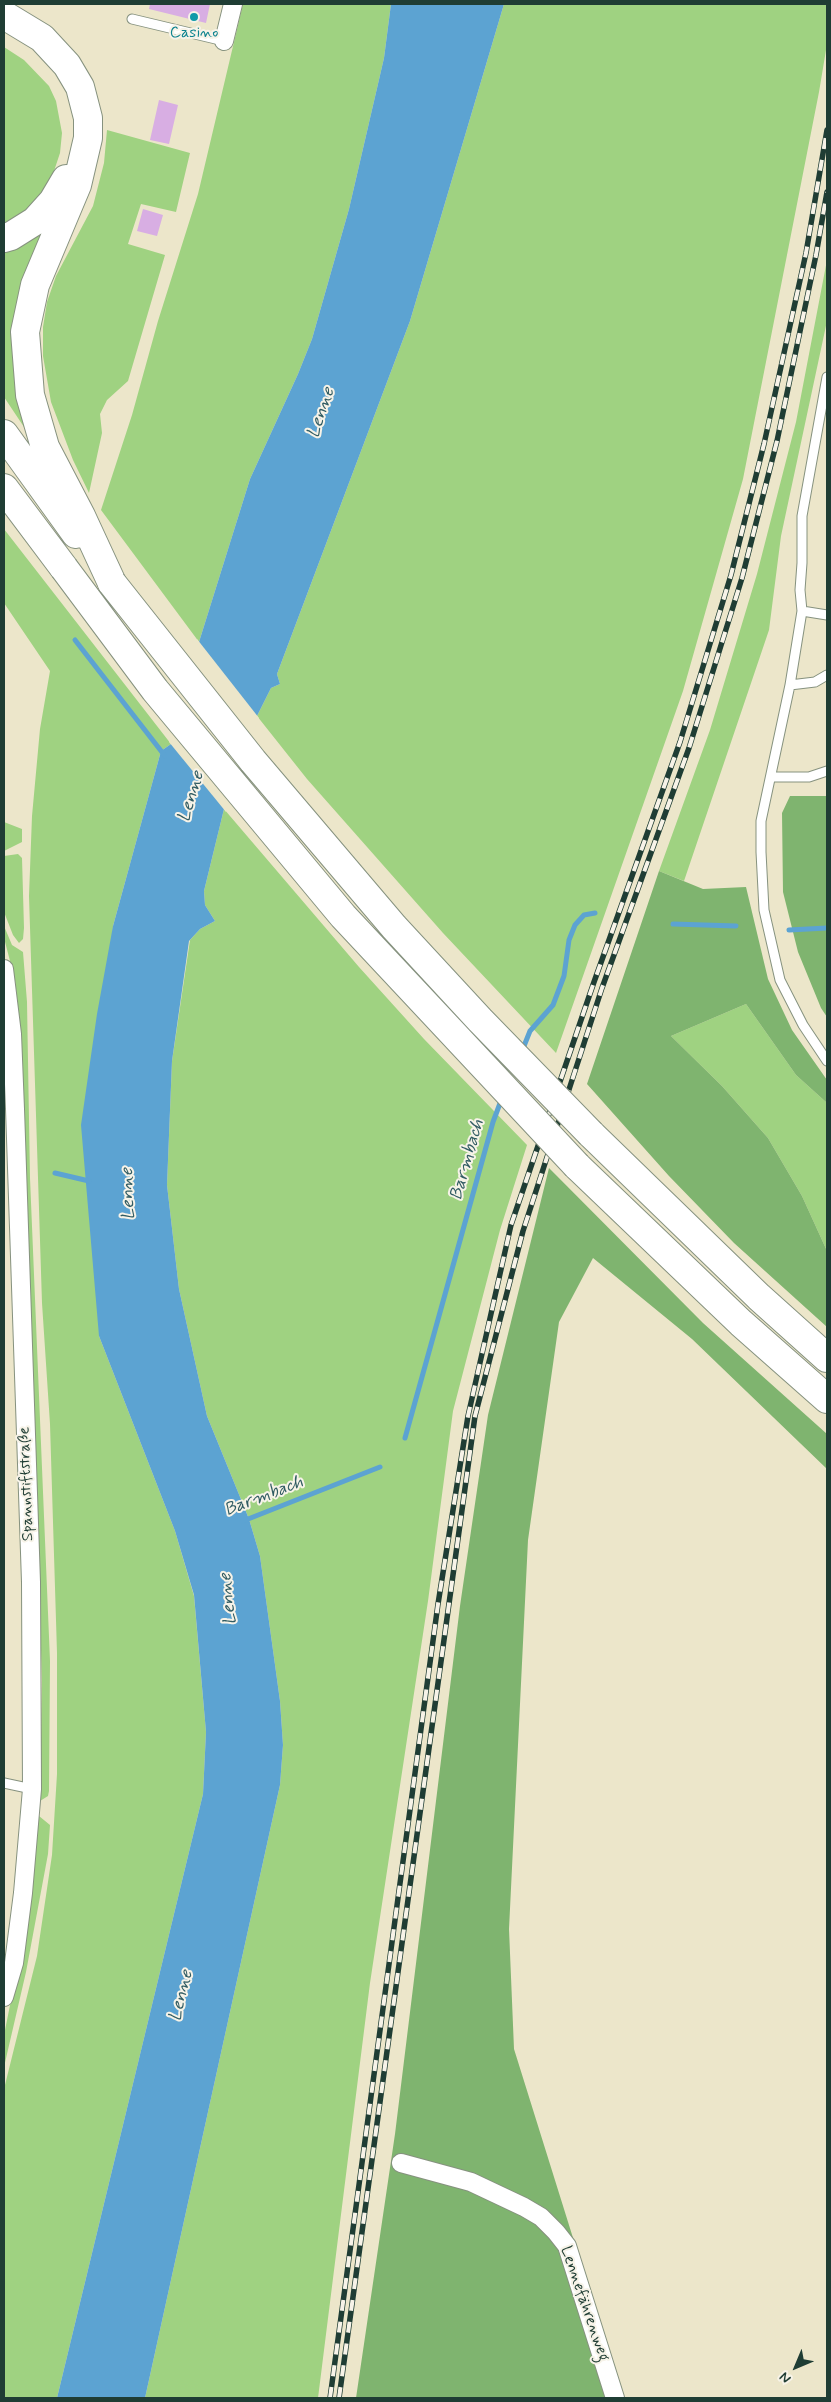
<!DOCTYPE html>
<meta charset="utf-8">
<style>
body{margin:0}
#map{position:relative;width:831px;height:2402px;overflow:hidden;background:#ece6ca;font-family:Mynerve,sans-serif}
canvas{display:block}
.frame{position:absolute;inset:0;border:5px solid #1f3d34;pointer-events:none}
.north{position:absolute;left:771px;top:2342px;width:50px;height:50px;-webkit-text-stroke:4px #f7f3e8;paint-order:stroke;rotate:225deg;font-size:14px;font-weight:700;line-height:20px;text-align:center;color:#1f3d34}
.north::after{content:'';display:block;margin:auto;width:18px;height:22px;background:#1f3d34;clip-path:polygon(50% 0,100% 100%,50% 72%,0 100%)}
</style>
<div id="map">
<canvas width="831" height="2402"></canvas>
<div class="frame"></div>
<div class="north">N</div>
</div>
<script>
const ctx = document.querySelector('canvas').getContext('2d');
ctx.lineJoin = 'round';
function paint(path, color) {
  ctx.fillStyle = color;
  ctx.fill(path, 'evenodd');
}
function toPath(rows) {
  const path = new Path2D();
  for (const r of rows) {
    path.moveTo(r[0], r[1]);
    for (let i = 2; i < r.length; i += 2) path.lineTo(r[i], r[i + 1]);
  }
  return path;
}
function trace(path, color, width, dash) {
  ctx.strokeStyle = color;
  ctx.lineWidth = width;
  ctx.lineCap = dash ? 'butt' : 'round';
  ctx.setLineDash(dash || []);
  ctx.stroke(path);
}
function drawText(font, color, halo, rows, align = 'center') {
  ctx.font = font + ' Mynerve,sans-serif';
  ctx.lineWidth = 4;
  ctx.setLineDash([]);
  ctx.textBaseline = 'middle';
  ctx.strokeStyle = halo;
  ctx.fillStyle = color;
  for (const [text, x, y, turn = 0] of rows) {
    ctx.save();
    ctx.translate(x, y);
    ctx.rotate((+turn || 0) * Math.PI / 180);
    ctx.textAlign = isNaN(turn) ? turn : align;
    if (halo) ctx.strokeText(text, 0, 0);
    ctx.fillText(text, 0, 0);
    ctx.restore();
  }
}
const green = toPath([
 [243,4,391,4,384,58,349,209,312,339,298,374,250,479,199,642,101,510,132,415,158,321,198,194],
 [504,4,827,4,827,44,819,92,743,479,683,691,556,1053,443,933,307,779,257,716,271,688,280,684,277,674,410,321],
 [4,47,24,60,49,86,56,101,62,133,60,153,51,180,28,209,4,223],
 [107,130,190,153,176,212,141,204,128,244,165,255,128,381,107,400,100,414,102,433,89,493,73,460,51,402,43,356,43,327,47,302,56,276,93,206,104,163],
 [52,212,32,266,42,454,4,397,4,245],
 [827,260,827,321,781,536,769,630,684,881,659,871,710,730,757,574,796,422],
 [4,529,171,744,161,751,113,926,99,1336,175,1531,194,1596,206,1732,203,1794,57,2398,4,2398,4,2089,37,1956,52,1855,57,1774,57,1653,50,1424,42,1303,29,896,32,816,40,729,50,671,4,603],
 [224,809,359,967,424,1039,527,1145,500,1230,453,1411,428,1601,370,1983,318,2398,145,2398,280,1785,283,1745,280,1701,260,1556,249,1519,207,1416,179,1289,167,1185,172,1061,190,940,200,929,215,921,205,905,204,891],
 [4,822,22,829,22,842,4,851],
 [18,854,22,858,24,928,23,939,19,943,13,935,4,912,4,856],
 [4,926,12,945,23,952,27,1002,30,1178,50,1661,49,1791,48,1796,40,1801,42,1681,21,1032,15,980,4,938],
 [746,1004,796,1075,827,1103,827,1251,802,1196,768,1138,722,1086,671,1036],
 [39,1816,50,1825,48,1854,26,1972,4,2067,4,2035,26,1926,35,1860]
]);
const forest = toPath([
 [790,796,827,796,827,1017,821,1008,798,952,783,892,782,813],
 [659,871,703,889,746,887,768,979,792,1030,827,1080,827,1103,796,1075,746,1004,671,1036,722,1086,768,1138,802,1196,827,1251,827,1327,734,1243,669,1176,587,1084],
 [549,1168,703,1323,827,1434,827,1469,692,1339,593,1258,559,1322,528,1540,509,1929,514,2049,623,2398,356,2398,395,2134,460,1606,488,1415]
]);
const water = toPath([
 [391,4,504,4,410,321,277,674,280,684,271,688,257,716,224,809,204,891,205,905,215,921,200,929,189,941,172,1061,167,1185,179,1289,207,1416,249,1519,260,1556,280,1701,283,1745,280,1785,145,2398,57,2398,203,1794,206,1732,194,1595,175,1531,99,1336,81,1125,97,1014,113,926,161,751,171,744,199,642,250,479,298,374,312,339,349,209,384,58]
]);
const pier = toPath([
 [197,639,259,718,226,812,169,742]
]);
const stream = toPath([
 [75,640,165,756],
 [673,924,736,926],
 [789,930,827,928],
 [522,1051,530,1031,553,1005,564,976,569,940,575,925,584,915,595,913],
 [55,1173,89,1181],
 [405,1438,493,1122,502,1098],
 [243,1521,380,1467]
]);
const building = toPath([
 [150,4,210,4,206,23,149,9],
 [159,100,178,105,169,144,150,140],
 [143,209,163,215,157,236,137,231]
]);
const service = toPath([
 [132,19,224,41],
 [827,377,802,516,802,563,800,590,802,611,790,685,761,821,761,852,764,910,780,980,803,1025,827,1061],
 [802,611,827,615],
 [790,685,815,682,827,675],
 [771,777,809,777,827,771],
 [4,1783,32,1789]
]);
const minor = toPath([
 [224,41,233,4],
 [4,969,12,1034,15,1109,31,1582,32,1789,23,1893,14,1963,4,1997],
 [401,2163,471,2182,524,2207,541,2217,556,2232,567,2246,615,2398]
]);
const motorway = toPath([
 [4,15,42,38,67,65,80,87,88,118,88,138,77,185,35,285,25,332,30,395,45,447,81,516,112,583],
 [4,238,11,236,35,221,53,201,66,179],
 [4,434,76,534],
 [4,488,64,568],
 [591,1134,759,1297,827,1358],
 [577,1166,741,1323,827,1399]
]);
const rail = toPath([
 [330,2398,438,1604,468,1416,511,1225,594,982,680,742,731,575,764,444,806,253,827,130],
 [339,2398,475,1416,523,1231,602,988,689,748,742,578,777,441,816,255,827,192]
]);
const motorwayBridge = toPath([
 [64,568,155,690,343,916,577,1166],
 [112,583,253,761,394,927,480,1020,591,1134]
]);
const markers = [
 [194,17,5,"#0f9aa8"]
];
const cultureNames = [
 ["Casino",194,34]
];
const streetNames = [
 ["Spannstiftstraße",27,1484,-92],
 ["Lennefährenweg",584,2304,71]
];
const waterNames = [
 ["Lenne",322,413,-71],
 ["Lenne",192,797,-73],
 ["Barmbach",468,1160,-74],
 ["Lenne",129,1194,-92],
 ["Barmbach",264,1497,-21],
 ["Lenne",229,1599,-96],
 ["Lenne",182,1996,-76]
];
paint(green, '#9fd281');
paint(forest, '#7fb46f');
paint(water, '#5ca3d2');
paint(pier, '#ece6ca');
trace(stream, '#5ca3d2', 5);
paint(building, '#d8aee3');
trace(service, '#86927f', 11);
trace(minor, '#86927f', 20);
trace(motorway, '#86927f', 30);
trace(service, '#fff', 9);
trace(minor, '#fff', 18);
trace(motorway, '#fff', 28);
trace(rail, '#1f3d34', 5.5);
trace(rail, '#f7f3e8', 4, [11]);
trace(motorwayBridge, '#86927f', 30, []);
trace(motorwayBridge, '#fff', 28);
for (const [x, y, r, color] of markers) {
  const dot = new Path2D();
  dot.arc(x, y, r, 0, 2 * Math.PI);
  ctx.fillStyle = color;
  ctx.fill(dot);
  trace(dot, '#f7f3e8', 2);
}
drawText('16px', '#0d838f', '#f7f3e8', cultureNames);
drawText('16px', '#1f3d34', '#f7f3e8', streetNames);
drawText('italic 18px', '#315c63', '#f7f3e8', waterNames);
</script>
